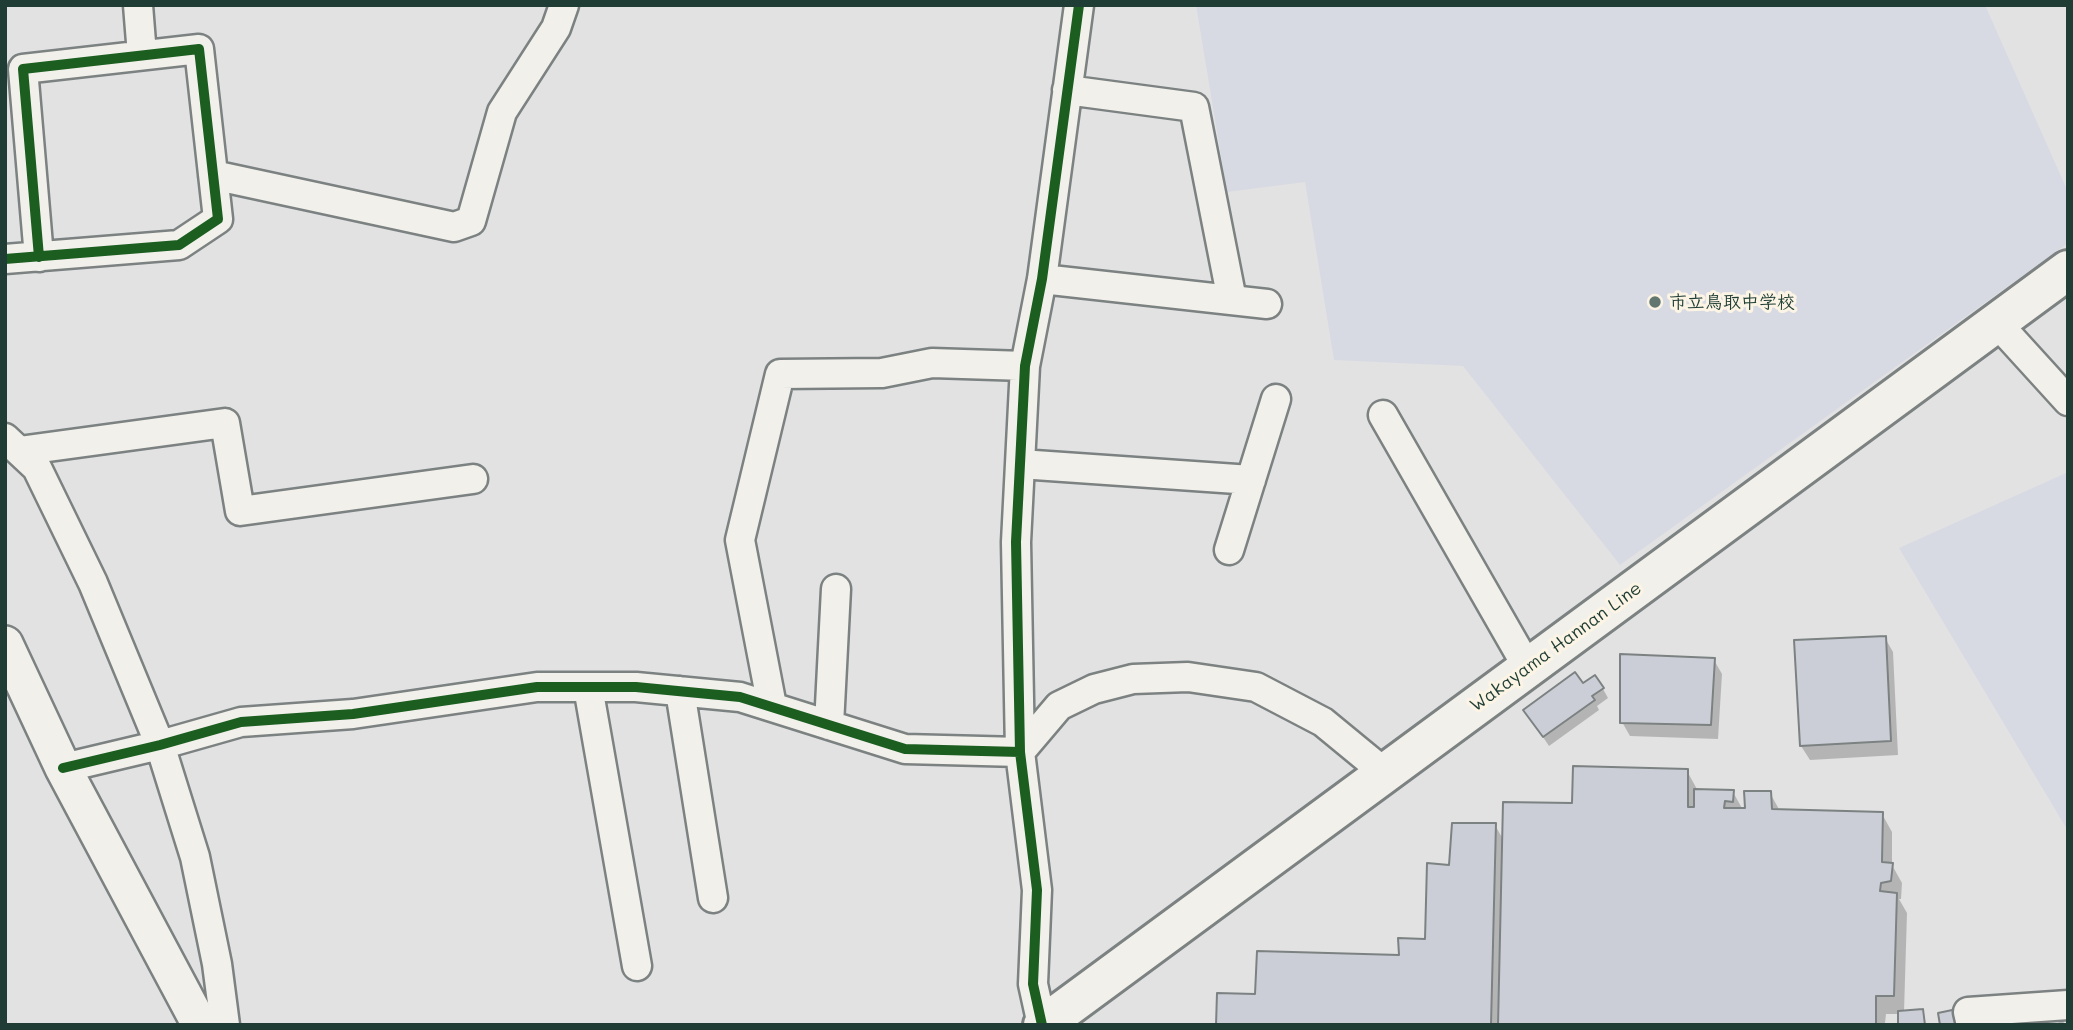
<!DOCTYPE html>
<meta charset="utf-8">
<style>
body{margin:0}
#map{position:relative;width:2073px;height:1030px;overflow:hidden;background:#e2e2e3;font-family:Mali,sans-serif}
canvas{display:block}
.frame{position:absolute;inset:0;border:7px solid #1f3d34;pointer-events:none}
</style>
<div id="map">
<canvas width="2073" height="1030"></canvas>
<div class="frame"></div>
</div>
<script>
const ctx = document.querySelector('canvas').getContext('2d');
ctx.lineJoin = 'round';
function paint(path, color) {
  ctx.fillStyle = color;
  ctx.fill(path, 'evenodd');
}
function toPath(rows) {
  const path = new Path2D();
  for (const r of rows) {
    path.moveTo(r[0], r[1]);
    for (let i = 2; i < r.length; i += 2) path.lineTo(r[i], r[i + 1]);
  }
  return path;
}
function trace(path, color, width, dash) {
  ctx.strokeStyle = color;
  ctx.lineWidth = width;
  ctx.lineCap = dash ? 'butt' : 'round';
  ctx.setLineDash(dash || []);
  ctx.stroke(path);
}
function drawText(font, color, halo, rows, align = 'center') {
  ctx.font = font + ' Mali,"Klee One",sans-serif';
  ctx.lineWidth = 6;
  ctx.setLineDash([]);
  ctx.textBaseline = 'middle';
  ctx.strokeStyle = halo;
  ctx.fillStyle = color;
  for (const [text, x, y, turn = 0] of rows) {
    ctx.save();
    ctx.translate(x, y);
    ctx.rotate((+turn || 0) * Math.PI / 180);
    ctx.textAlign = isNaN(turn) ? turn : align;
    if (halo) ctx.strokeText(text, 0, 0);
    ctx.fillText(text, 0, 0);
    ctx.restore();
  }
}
const built = toPath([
 [1196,5,1985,5,2068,192,2068,243,1620,565,1463,366,1334,360,1305,182,1227,192],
 [2066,473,2068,476,2068,831,1899,548]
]);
const shadow = toPath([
 [1885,638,1893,652,1898,755,1810,760,1801,746,1796,642],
 [1714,660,1722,674,1718,739,1630,736,1622,722],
 [1583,685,1603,689,1608,698,1597,706,1599,710,1549,746,1531,719],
 [1687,771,1698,791,1733,792,1743,810,1770,793,1780,811,1882,814,1892,832,1892,865,1902,883,1901,899,1899,899,1907,913,1904,1012,1922,1011,1925,1025,1900,1025,1900,1014,1886,1014,1885,1023,1893,1023,1894,1025,1217,1025,1257,995,1401,957,1427,940,1451,866,1495,825,1504,841,1573,805],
 [2058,1019,2062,1019,2065,1025,2059,1025]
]);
const building = toPath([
 [1886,636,1891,741,1800,746,1794,640,1886,636],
 [1620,654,1715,658,1711,725,1620,723,1620,654],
 [1575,672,1583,683,1595,675,1604,688,1592,696,1595,700,1543,737,1523,710,1575,672],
 [1573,766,1688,769,1688,807,1694,807,1694,789,1734,790,1733,802,1725,801,1724,808,1745,808,1744,791,1771,791,1772,809,1883,812,1882,862,1893,863,1891,881,1881,883,1880,891,1897,893,1894,996,1876,996,1876,1025,1498,1025,1503,802,1572,803,1573,766],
 [1452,823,1496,823,1491,1025,1216,1025,1217,993,1255,994,1257,951,1399,955,1398,938,1425,939,1427,863,1449,865,1452,823],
 [1923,1009,1925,1025,1898,1025,1898,1011,1923,1009],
 [1957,1009,1960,1025,1940,1025,1938,1013,1957,1009]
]);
const minor = toPath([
 [138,5,142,55],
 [1067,90,1194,107,1232,300],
 [213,175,454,227,471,221,502,112,556,28,564,5],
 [5,259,179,245,218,219,199,49,23,69,39,257],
 [1042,279,1267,304],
 [1997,323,2068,401],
 [1383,415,1528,668],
 [5,438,37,468,93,583,160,745,195,857,217,964,225,1025],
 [19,451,225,423,240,511,473,479],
 [1020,464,1251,480],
 [1229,550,1276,399],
 [588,687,637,966],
 [680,691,713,898],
 [772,706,740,540,780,374,882,373,932,363,1025,366],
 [829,725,836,589],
 [1020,752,1059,706,1094,689,1133,679,1188,677,1256,687,1323,722,1385,773],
 [63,768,160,745,241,722,353,714,537,687,636,687,740,697,905,749,1020,752],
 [1042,1025,1033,984,1037,890,1020,752,1016,542,1025,366,1042,279,1079,5],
 [1971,1025,1968,1012,2068,1005]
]);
const tertiary = toPath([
 [5,644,63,768,200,1025]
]);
const secondary = toPath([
 [1043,1025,2068,270]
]);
const cycleway = toPath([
 [5,259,179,245,218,219,199,49,23,69,39,257],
 [63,768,160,745,241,722,353,714,537,687,636,687,740,697,905,749,1020,752],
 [1042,1025,1033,984,1037,890,1020,752,1016,542,1025,366,1042,279,1079,5]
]);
const markers = [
 [1655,302,7,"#637771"]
];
const poiNames = [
 ["市立鳥取中学校",1669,302]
];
const streetNames = [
 ["Wakayama Hannan Line",1556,647,-36]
];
paint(built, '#d8dae3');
paint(shadow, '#0003');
paint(building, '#cbced7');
trace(building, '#7c8281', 2);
trace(minor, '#7c8281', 33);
trace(tertiary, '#7c8281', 40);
trace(secondary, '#7c8281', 44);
trace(minor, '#f2f0eb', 28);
trace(tertiary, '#f2f0eb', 35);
trace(secondary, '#f2f0eb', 38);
trace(cycleway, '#1b5e20', 10);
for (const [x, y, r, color] of markers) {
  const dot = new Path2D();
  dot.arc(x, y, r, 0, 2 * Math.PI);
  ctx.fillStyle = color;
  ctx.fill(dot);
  trace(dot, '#fcf5e5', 2.5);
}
drawText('bold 18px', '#1f3d34', '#fcf5e5', poiNames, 'left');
drawText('18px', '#1f3d34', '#fcf5e5', streetNames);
</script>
